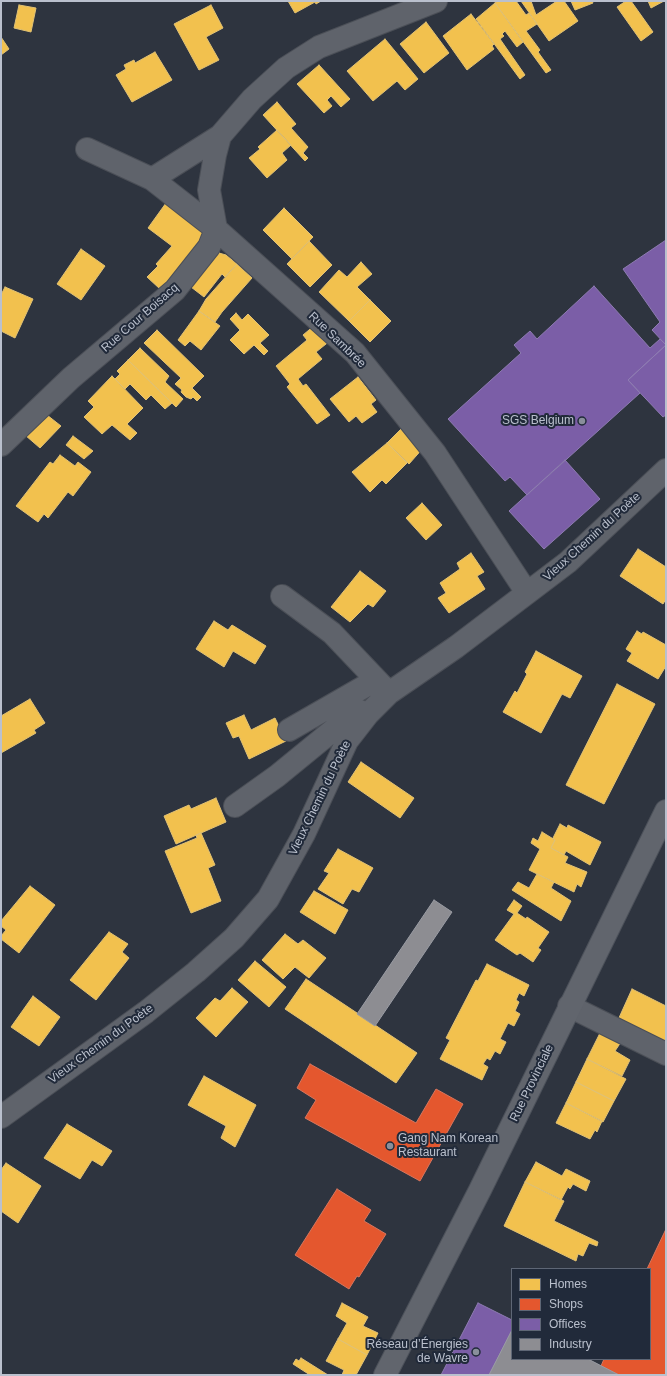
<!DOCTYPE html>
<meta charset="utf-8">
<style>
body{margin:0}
#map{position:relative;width:667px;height:1376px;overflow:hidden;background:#2e343f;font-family:Arial,sans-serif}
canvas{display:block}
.frame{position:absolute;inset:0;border:2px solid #bac0cd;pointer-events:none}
.legend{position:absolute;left:511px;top:1268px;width:140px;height:92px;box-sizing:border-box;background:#212a3a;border:1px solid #5e6675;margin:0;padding:5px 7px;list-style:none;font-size:12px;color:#bac0cd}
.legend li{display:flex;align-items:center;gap:8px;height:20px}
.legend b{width:20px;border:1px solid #5e6675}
</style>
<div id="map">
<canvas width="667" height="1376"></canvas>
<div class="frame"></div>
<ul class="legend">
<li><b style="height:11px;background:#f2c14e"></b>Homes</li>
<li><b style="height:11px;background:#e4572e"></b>Shops</li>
<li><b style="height:11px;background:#7b5ea7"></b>Offices</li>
<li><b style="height:11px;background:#8d8d92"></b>Industry</li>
</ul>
</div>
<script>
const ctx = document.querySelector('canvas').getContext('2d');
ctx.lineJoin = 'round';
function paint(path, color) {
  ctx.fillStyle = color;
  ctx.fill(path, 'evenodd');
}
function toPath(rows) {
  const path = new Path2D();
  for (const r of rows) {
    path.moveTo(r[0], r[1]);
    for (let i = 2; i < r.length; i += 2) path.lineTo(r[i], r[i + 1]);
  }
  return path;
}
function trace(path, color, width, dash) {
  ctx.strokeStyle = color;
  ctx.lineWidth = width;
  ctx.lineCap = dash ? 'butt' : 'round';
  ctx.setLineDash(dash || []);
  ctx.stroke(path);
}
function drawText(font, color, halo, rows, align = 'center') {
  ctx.font = font + ' Arial,sans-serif';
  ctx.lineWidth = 4;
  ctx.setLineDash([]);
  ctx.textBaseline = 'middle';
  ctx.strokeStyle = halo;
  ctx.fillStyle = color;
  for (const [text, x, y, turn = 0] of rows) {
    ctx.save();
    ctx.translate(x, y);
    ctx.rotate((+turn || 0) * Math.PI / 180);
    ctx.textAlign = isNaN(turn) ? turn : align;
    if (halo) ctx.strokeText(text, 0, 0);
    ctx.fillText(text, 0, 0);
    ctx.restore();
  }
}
const homes = toPath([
 [288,1,321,1,316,4,315,2,295,13,288,1],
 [498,1,516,1,526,15,529,13,537,24,526,31,540,50,538,52,551,70,546,73,495,3,498,1],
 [521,1,531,1,536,15,557,1,564,1,578,21,549,41,521,1],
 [571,1,592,1,593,3,575,10,571,1],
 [626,1,631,1,653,32,641,41,617,7,626,1],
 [648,1,664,1,651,8,648,1],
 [495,3,523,42,517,47,505,31,502,34,504,36,500,39,525,75,520,79,476,19,495,3],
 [19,5,36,8,31,32,14,28,19,5],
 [211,5,223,28,206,37,219,60,199,70,174,24,211,5],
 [471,14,494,44,492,46,494,49,467,70,443,36,471,14],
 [426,22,449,53,424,73,400,44,426,22],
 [1,37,9,49,1,55,1,37],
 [385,39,418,79,405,90,397,81,373,101,347,71,385,39],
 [155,52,172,80,132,102,116,75,126,69,124,65,134,60,135,63,155,52],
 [319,65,350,99,341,107,331,96,327,100,332,106,324,113,297,84,319,65],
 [277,102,296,124,291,128,308,147,303,153,308,158,305,161,263,115,277,102],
 [277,130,291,145,282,153,287,160,267,178,249,158,260,149,258,147,277,130],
 [166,203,206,232,171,278,160,289,147,277,158,266,156,264,172,246,148,228,166,203],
 [284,208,313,237,292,259,263,230,284,208],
 [309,241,332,265,310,287,287,264,309,241],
 [81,249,105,266,81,300,57,284,81,249],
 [219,253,226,255,237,264,225,277,222,274,204,297,191,287,219,253],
 [361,262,372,274,357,287,370,300,349,321,319,292,339,270,347,277,361,262],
 [237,264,252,278,222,312,215,322,199,311,206,299,237,264],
 [5,287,33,299,15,338,1,331,1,295,5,287],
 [370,300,391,321,370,342,349,321,370,300],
 [199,311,220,326,201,350,190,341,185,346,178,340,199,311],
 [236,313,242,320,248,314,269,335,260,343,268,351,264,355,254,345,244,354,230,340,240,330,230,319,236,313],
 [315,325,331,340,316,352,322,359,298,379,303,386,306,384,330,415,317,424,287,387,290,384,276,366,307,340,303,335,315,325],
 [157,330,204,376,192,388,201,397,197,401,193,397,191,399,186,397,181,392,182,390,175,384,181,378,144,343,157,330],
 [140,348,169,376,165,382,183,399,176,407,128,360,140,348],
 [128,360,172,403,165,409,151,395,146,400,130,384,125,389,115,379,120,374,117,371,128,360],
 [112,376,143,408,127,424,137,433,130,440,112,425,102,434,84,417,94,407,88,401,112,376],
 [358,377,376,400,371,404,377,412,362,423,356,416,349,422,330,399,358,377],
 [47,415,61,426,40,448,25,435,47,415],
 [404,426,424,447,409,464,387,443,404,426],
 [73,436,93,451,84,459,66,445,73,436],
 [387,443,407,463,386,484,382,480,370,492,352,472,387,443],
 [60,455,75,466,78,462,91,472,73,496,68,492,48,518,44,514,38,522,16,506,50,462,53,464,60,455],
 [422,503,442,525,426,540,406,518,422,503],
 [638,549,666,567,666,599,663,604,620,576,638,549],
 [471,553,484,572,477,576,485,589,449,613,438,598,446,593,440,583,460,569,457,563,471,553],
 [360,571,386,591,373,607,368,604,350,622,331,607,360,571],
 [214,621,228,630,232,625,266,646,255,664,233,651,224,667,196,649,214,621],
 [637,631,642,634,643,632,666,645,666,666,658,679,627,661,632,653,626,649,637,631],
 [536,651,582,676,570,698,562,694,541,733,503,712,515,691,517,693,527,674,525,672,536,651],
 [617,684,655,704,604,804,566,785,617,684],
 [30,699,45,723,34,730,36,733,1,753,1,716,30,699],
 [244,715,251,730,275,718,286,741,249,759,239,736,233,738,226,723,244,715],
 [361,762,414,798,400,818,348,782,361,762],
 [216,798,226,822,176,844,164,816,189,805,191,809,216,798],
 [560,824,567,828,568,825,601,842,590,865,566,851,564,855,551,848,555,840,553,838,560,824],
 [542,832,555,840,551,848,568,857,565,863,587,872,581,887,577,884,574,892,529,870,540,849,531,843,533,838,538,841,542,832],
 [201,833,215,865,208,868,221,901,191,913,165,851,197,838,196,835,201,833],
 [338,849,373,868,359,892,352,889,343,904,318,889,329,873,324,871,338,849],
 [537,874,554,882,551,888,571,901,561,921,512,890,518,882,529,888,537,874],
 [30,886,55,905,19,953,1,939,1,936,6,930,1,926,1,921,30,886],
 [314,891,348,910,335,934,300,912,314,891],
 [514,900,522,906,517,913,526,919,527,917,549,932,538,948,541,950,533,962,520,953,517,955,495,940,514,914,507,910,514,900],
 [109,932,128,944,122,952,129,958,96,1000,70,980,109,932],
 [285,934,298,944,303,940,326,958,309,978,295,967,283,979,262,960,285,934],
 [255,961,286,987,269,1007,238,980,255,961],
 [487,964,529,985,524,996,519,993,516,1000,519,1002,515,1011,520,1014,514,1026,508,1023,500,1039,506,1042,500,1054,495,1051,490,1060,487,1058,483,1064,488,1067,482,1080,440,1059,450,1040,446,1038,476,980,478,981,487,964],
 [306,979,417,1053,396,1083,285,1009,306,979],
 [232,988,248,1002,216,1037,196,1018,215,998,220,1001,232,988],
 [632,989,666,1006,666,1043,618,1020,632,989],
 [33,996,60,1017,39,1046,11,1027,33,996],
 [601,1031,621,1042,615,1051,630,1060,622,1076,587,1059,601,1031],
 [587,1059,626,1079,614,1101,576,1082,587,1059],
 [204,1076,256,1105,235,1147,221,1138,226,1126,188,1105,204,1076],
 [576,1082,614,1101,603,1122,566,1103,576,1082],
 [566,1103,602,1121,597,1132,595,1130,590,1139,556,1123,566,1103],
 [67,1124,112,1151,102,1166,92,1160,80,1179,44,1158,67,1124],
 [536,1162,562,1176,566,1169,590,1181,586,1191,573,1184,570,1189,568,1187,561,1200,525,1182,536,1162],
 [6,1163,41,1186,18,1223,1,1211,1,1170,6,1163],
 [525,1182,564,1201,554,1221,598,1242,597,1246,589,1243,583,1256,578,1254,576,1261,504,1226,525,1182],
 [342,1303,368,1317,363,1326,378,1333,367,1355,338,1339,347,1323,336,1316,342,1303],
 [338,1339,367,1355,356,1375,342,1375,344,1370,326,1361,338,1339],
 [301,1358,328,1375,310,1375,293,1364,296,1359,299,1361,301,1358]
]);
const shops = toPath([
 [310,1064,416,1123,436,1089,463,1104,420,1181,305,1118,316,1100,297,1088,310,1064],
 [337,1189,371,1210,364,1221,386,1234,359,1277,357,1276,349,1289,295,1255,337,1189],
 [666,1229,666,1375,619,1375,601,1366,604,1359,650,1359,650,1269,647,1269,666,1229]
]);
const offices = toPath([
 [666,240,666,415,663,417,628,380,666,345,652,330,660,322,623,269,666,240],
 [594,286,650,348,660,339,666,345,628,380,640,393,527,495,510,477,505,481,448,419,521,353,514,345,530,331,537,339,594,286],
 [565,460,600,499,544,549,509,511,565,460],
 [478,1303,512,1320,512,1330,489,1375,441,1375,478,1303]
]);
const industry = toPath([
 [434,900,452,912,375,1026,357,1014,434,900],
 [512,1330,512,1359,588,1359,619,1375,489,1375,512,1330]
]);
const minor = toPath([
 [87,149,152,179,216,229,355,353,435,453,527,593],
 [152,179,220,136],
 [1,445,71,378,175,290,209,247,216,229,209,190,215,155,220,136,252,99,286,68,319,47,436,1],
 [282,596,332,633,389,693],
 [289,730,376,680],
 [235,806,277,776,354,713,360,711],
 [569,1006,666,1054],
 [1,1117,146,1012,196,972,234,938,268,899,304,834,347,741,368,714,389,693,456,647,568,562,666,470]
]);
const major = toPath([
 [385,1375,480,1190,666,811]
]);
const markers = [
 [582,421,4,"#898f9b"],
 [390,1146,4,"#898f9b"],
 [476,1352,4,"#898f9b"]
];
const streetNames = [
 ["Rue Cour Boisacq",140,318,-41],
 ["Rue Sambrée",337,340,44],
 ["Vieux Chemin du Poète",592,537,-42],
 ["Vieux Chemin du Poète",320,798,-64],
 ["Vieux Chemin du Poète",101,1044,-36],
 ["Rue Provinciale",532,1083,-64]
];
const poiNames = [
 ["SGS Belgium",574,421],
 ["Gang Nam Korean",398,1139,"left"],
 ["Restaurant",398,1153,"left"],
 ["Réseau d’Énergies",468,1345],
 ["de Wavre",468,1359]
];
paint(homes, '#f2c14e');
trace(homes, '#e1c174', 1);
paint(shops, '#e4572e');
trace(shops, '#d7765e', 1);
paint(offices, '#7b5ea7');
trace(offices, '#8e7bb2', 1);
paint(industry, '#8d8d92');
trace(industry, '#9a9ca4', 1);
trace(minor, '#4b4f57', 24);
trace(major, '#4c515a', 24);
trace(minor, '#5f636b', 22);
trace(major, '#61656d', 22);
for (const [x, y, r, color] of markers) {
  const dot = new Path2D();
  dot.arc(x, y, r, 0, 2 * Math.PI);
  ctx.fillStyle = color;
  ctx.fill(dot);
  trace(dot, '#212a3a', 1.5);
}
drawText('12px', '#bac0cd', '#212a3a', streetNames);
drawText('12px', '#bac0cd', '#212a3a', poiNames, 'right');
</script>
